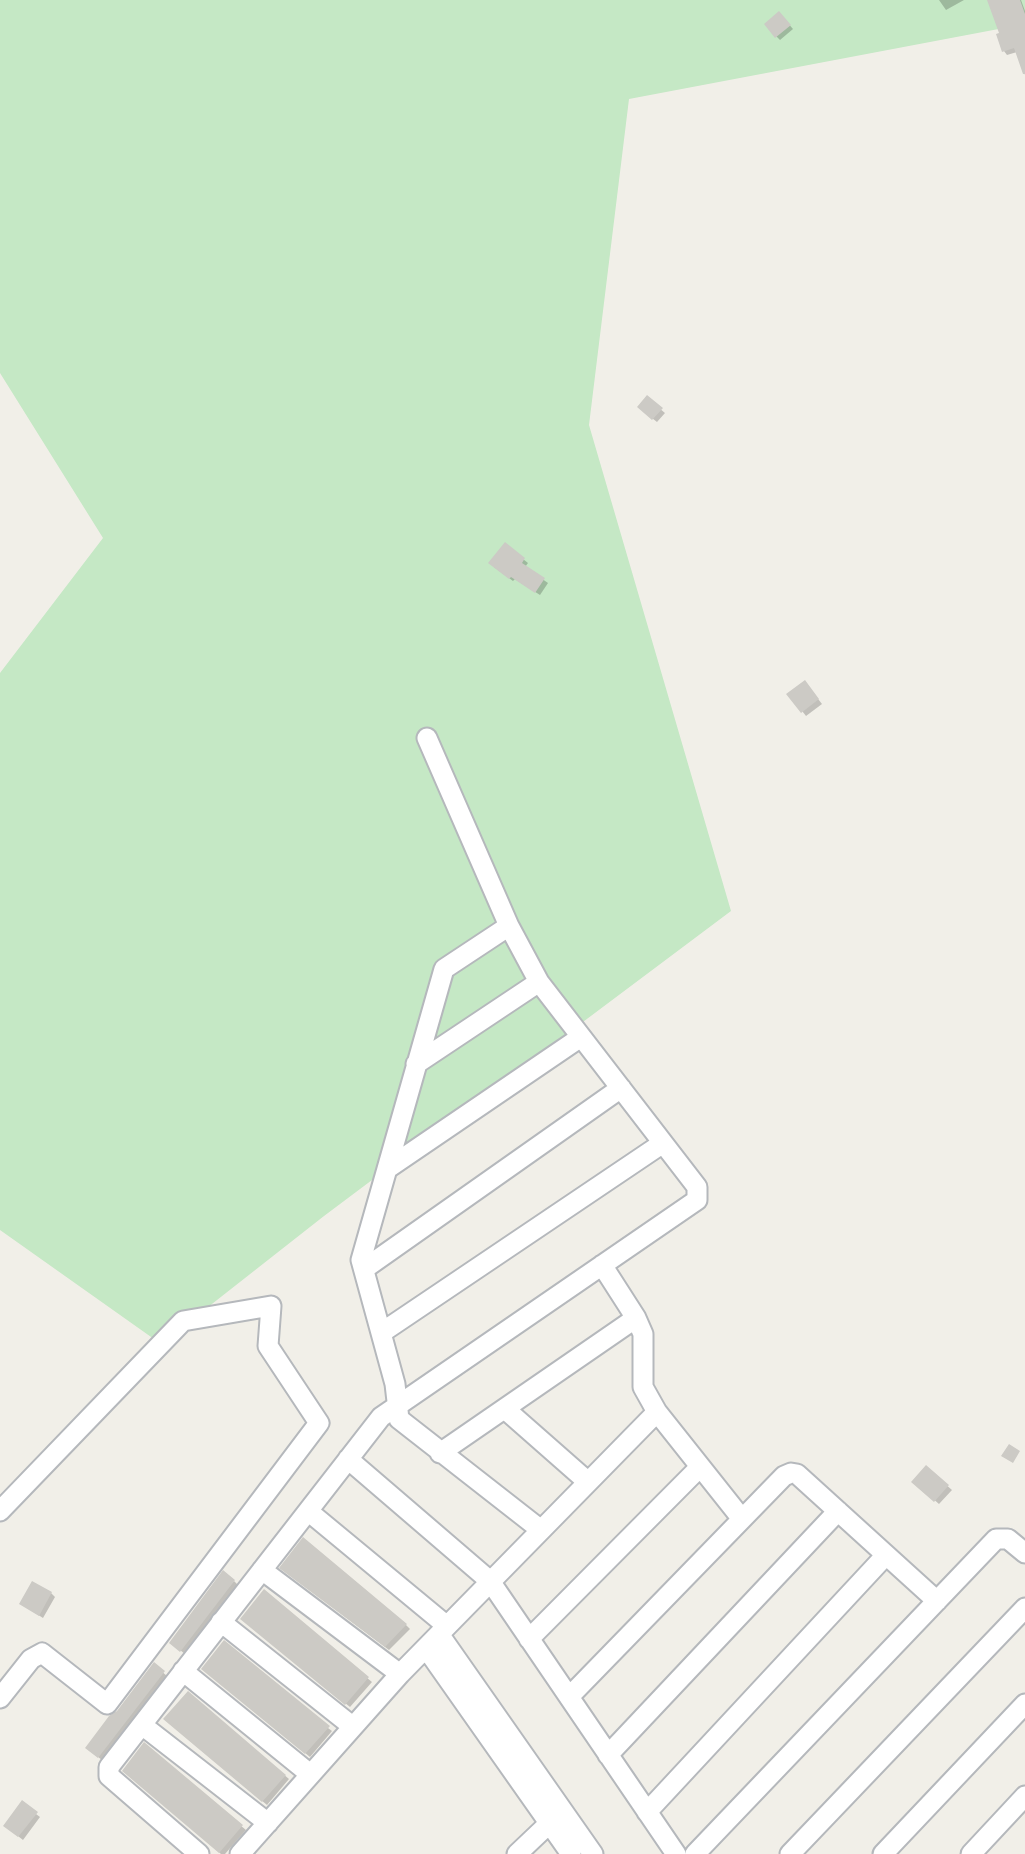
<!DOCTYPE html>
<style>
body{margin:0}
canvas{display:block;background:#f1efe8}
</style>
<canvas width="1025" height="1854"></canvas>
<script>
const ctx = document.querySelector('canvas').getContext('2d');
ctx.lineJoin = 'round';
function paint(path, color) {
  ctx.fillStyle = color;
  ctx.fill(path, 'evenodd');
}
function toPath(rows) {
  const path = new Path2D();
  for (const r of rows) {
    path.moveTo(r[0], r[1]);
    for (let i = 2; i < r.length; i += 2) path.lineTo(r[i], r[i + 1]);
  }
  return path;
}
function trace(path, color, width, dash) {
  ctx.strokeStyle = color;
  ctx.lineWidth = width;
  ctx.lineCap = dash ? 'butt' : 'round';
  ctx.setLineDash(dash || []);
  ctx.stroke(path);
}
const green = toPath([
 [0,0,1025,0,1025,24,629,99,589,425,731,911,324,1216,161,1344,0,1230,0,673,103,538,0,373]
]);
const shadow = toPath([
 [939,0,964,0,946,10],
 [1003,0,1021,0,1025,11,1025,75,1017,52,1007,55,1004,51,1001,34],
 [779,13,793,29,780,40,776,36],
 [647,398,665,413,657,422,643,411],
 [505,545,528,563,525,567,548,583,540,595,515,579,513,581,494,567],
 [808,686,822,704,806,716,789,694],
 [926,1467,952,1490,939,1504,914,1482],
 [285,1571,406,1625,410,1629,389,1650],
 [234,1581,238,1585,185,1654,175,1646],
 [264,1592,372,1682,350,1707,246,1622],
 [51,1593,55,1597,43,1618,21,1604],
 [154,1665,167,1676,103,1761,91,1751],
 [207,1672,328,1728,332,1731,310,1757],
 [188,1693,289,1779,267,1805,169,1722],
 [144,1745,246,1830,225,1854,221,1854,128,1774],
 [36,1814,40,1817,23,1840,9,1829]
]);
const building = toPath([
 [987,0,1020,0,1025,14,1025,74,1023,74,1014,48,1002,52,996,34,999,33],
 [779,11,791,25,775,38,764,24],
 [647,395,663,408,652,420,637,407],
 [505,542,525,558,522,563,545,578,535,593,511,577,509,579,488,563],
 [805,680,819,699,801,713,786,694],
 [1009,1444,1020,1451,1013,1463,1001,1456],
 [926,1465,949,1485,934,1502,911,1482],
 [303,1537,407,1624,385,1647,279,1568],
 [223,1570,235,1580,180,1652,169,1643],
 [32,1581,52,1592,39,1616,19,1604],
 [264,1589,369,1677,345,1705,240,1619],
 [224,1640,330,1726,305,1754,201,1669],
 [154,1662,165,1671,98,1758,85,1748,109,1716,117,1711],
 [188,1691,286,1775,262,1802,163,1719],
 [144,1742,243,1825,219,1853,122,1771],
 [22,1800,38,1812,18,1837,3,1826]
]);
const minor = toPath([
 [509,926,444,969,361,1260,395,1384,399,1419,541,1530],
 [416,1064,539,982],
 [387,1169,581,1037],
 [602,1265,636,1318,643,1334,643,1387,657,1412,742,1519],
 [364,1269,621,1088],
 [381,1333,663,1143],
 [505,1409,588,1482],
 [440,1453,636,1318],
 [348,1459,490,1581,676,1854],
 [0,1511,183,1321,271,1306,268,1346,319,1423,107,1704,42,1653,31,1659,0,1698],
 [308,1511,447,1626],
 [262,1570,400,1674],
 [221,1622,352,1726],
 [439,1634,593,1854],
 [529,1639,700,1467],
 [426,1648,571,1854],
 [183,1671,310,1774],
 [569,1697,784,1476,791,1473,797,1474,937,1601],
 [142,1725,268,1823],
 [608,1755,838,1511],
 [647,1812,886,1555],
 [199,1854,109,1776,109,1767,381,1417,697,1200,697,1187,539,982,509,926,427,738],
 [240,1854,400,1674,657,1412],
 [517,1854,557,1816],
 [695,1854,996,1539,1008,1539,1025,1553],
 [790,1854,1025,1608],
 [883,1854,1025,1704],
 [971,1854,1025,1796]
]);
paint(green, '#c5e8c5');
paint(shadow, '#0003');
paint(building, '#cccac5');
trace(minor, '#b5b8bc', 23);
trace(minor, '#fff', 19);
</script>
